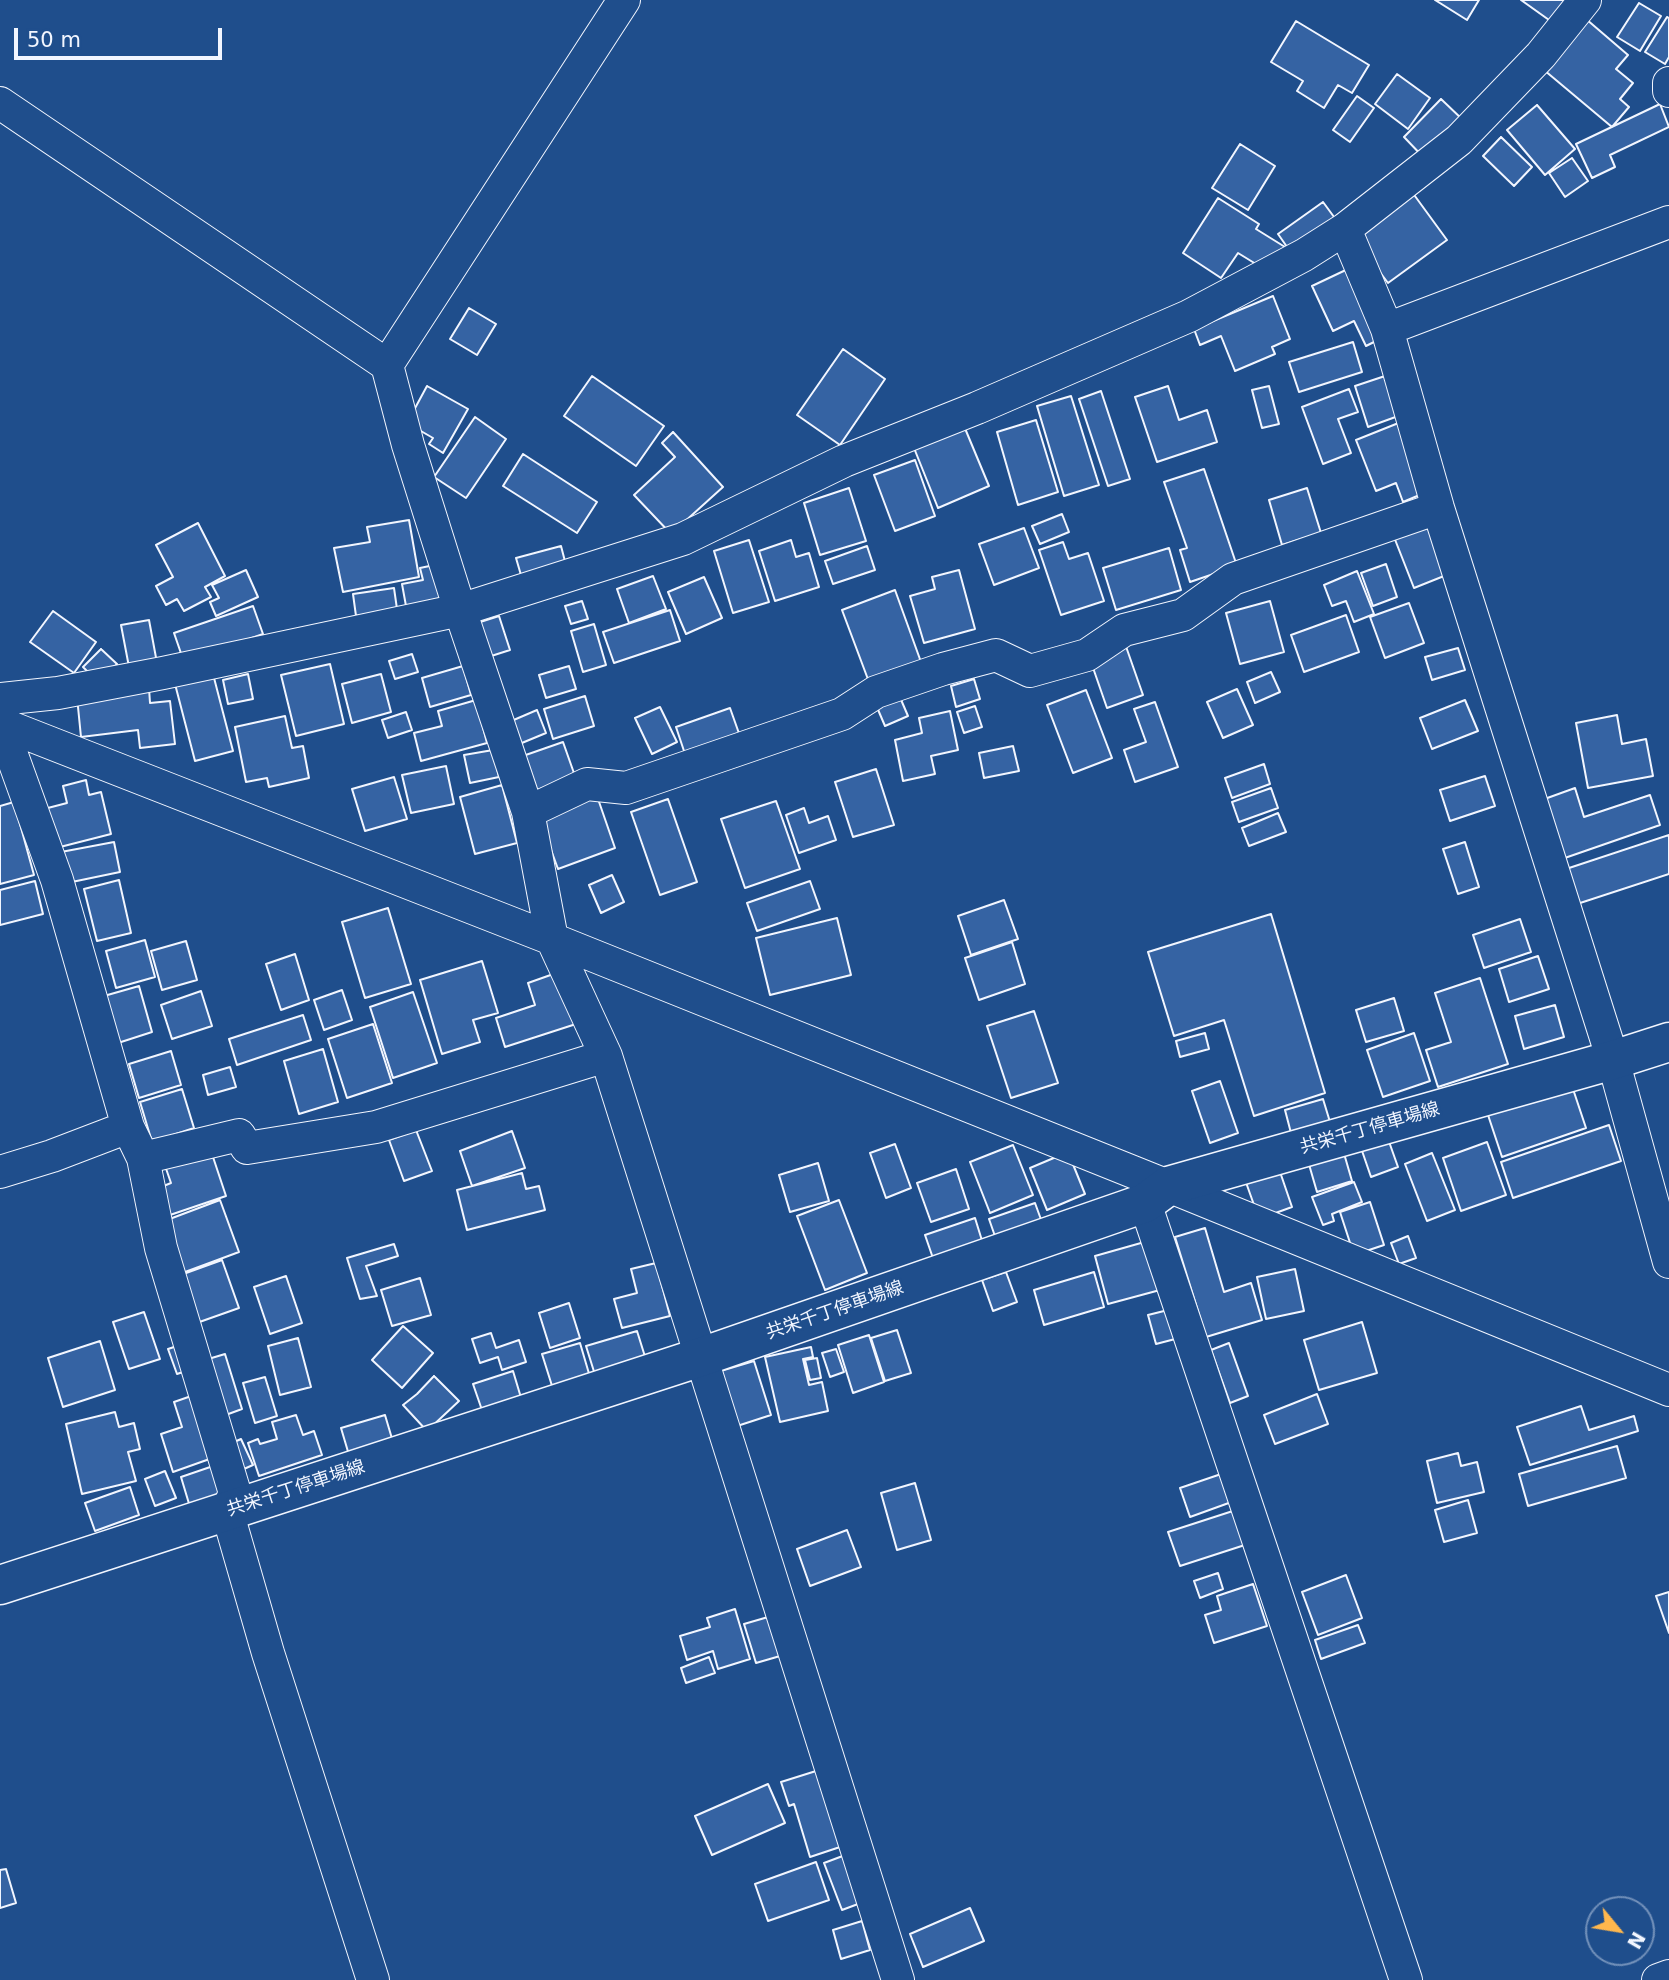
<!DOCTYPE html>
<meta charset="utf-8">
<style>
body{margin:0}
#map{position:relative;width:1669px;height:1980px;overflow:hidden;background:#1f4e8c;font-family:"DejaVu Sans",sans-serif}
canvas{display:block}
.north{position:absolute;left:1585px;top:1896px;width:70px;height:70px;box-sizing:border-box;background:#1f4e8c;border:2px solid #7391ba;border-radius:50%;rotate:120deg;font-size:19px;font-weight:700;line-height:28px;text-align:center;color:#f2f6ff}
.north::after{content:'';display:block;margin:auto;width:24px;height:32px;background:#ffb74d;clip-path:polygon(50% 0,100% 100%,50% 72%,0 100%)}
.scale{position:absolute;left:14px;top:28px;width:208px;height:32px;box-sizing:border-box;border:4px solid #f2f6ff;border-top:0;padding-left:9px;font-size:21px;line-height:24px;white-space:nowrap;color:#f2f6ff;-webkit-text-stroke:5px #1f4e8c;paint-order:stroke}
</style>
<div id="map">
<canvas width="1669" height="1980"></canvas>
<div class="north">N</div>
<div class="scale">50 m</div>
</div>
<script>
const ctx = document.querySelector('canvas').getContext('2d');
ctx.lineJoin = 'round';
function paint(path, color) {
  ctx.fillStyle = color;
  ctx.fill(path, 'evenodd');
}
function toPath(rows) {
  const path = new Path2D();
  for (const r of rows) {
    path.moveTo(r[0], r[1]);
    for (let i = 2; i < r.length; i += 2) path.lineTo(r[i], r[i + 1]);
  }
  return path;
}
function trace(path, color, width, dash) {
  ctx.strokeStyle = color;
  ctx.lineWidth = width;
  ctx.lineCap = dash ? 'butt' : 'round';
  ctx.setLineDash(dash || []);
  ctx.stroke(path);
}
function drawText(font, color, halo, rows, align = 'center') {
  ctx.font = font + ' "DejaVu Sans","Noto Sans JP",sans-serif';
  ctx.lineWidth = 5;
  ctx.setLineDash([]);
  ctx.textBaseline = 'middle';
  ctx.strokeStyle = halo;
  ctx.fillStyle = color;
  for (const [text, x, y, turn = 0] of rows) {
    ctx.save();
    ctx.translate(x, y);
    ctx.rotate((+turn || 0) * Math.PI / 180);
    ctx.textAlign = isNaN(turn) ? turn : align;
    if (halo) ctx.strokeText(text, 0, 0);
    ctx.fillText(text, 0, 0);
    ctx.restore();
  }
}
const building = toPath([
 [1435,0,1479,0,1467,20,1435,0],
 [1521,0,1564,0,1571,5,1556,25,1521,0],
 [1639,3,1661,16,1640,51,1617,37,1639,3],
 [1667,17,1669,18,1669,57,1665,64,1645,52,1667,17],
 [1586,19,1628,55,1616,69,1633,83,1620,99,1629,107,1612,127,1544,70,1586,19],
 [1296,21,1369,65,1352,93,1338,85,1324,108,1297,91,1303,81,1271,62,1296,21],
 [1397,74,1430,98,1408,129,1375,104,1397,74],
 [1357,96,1374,108,1350,142,1333,130,1357,96],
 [1441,99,1464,121,1426,160,1404,137,1441,99],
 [1660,104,1669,127,1610,155,1615,167,1592,178,1576,144,1660,104],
 [1537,105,1575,149,1545,175,1507,130,1537,105],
 [1501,137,1532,167,1514,186,1483,156,1501,137],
 [1240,144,1275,166,1248,210,1212,188,1240,144],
 [1572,158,1588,181,1565,197,1549,173,1572,158],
 [1412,192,1447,240,1388,283,1353,236,1412,192],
 [1218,198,1259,224,1256,229,1285,247,1269,272,1238,253,1221,278,1183,253,1218,198],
 [1323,202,1337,221,1292,254,1278,234,1323,202],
 [1350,268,1382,338,1366,346,1354,321,1333,331,1312,286,1350,268],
 [1273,296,1290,339,1272,347,1275,354,1235,371,1221,336,1200,345,1194,329,1273,296],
 [469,308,496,324,477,355,450,339,469,308],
 [1353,342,1362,372,1299,392,1289,362,1353,342],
 [843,349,885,379,840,445,797,415,843,349],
 [1388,375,1401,415,1368,427,1355,386,1388,375],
 [592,376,664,426,636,466,564,416,592,376],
 [427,386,468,409,443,453,429,444,433,438,407,423,427,386],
 [1168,386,1179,420,1207,410,1217,442,1157,462,1135,397,1168,386],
 [1269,386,1279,424,1262,428,1252,390,1269,386],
 [1349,389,1358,412,1338,419,1351,453,1323,464,1302,407,1349,389],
 [1101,391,1130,479,1108,486,1079,399,1101,391],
 [1071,396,1099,485,1064,496,1037,406,1071,396],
 [475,417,506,439,466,498,434,477,475,417],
 [1036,420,1058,492,1018,505,997,432,1036,420],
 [1401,422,1429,491,1403,502,1396,483,1376,491,1356,440,1401,422],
 [964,426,989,486,938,508,914,448,964,426],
 [673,432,723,487,671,534,634,495,675,457,662,443,673,432],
 [523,454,597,502,577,533,503,486,523,454],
 [915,460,935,516,895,531,874,475,915,460],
 [1204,469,1237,566,1190,582,1180,550,1187,548,1164,482,1204,469],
 [849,488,866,541,820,555,804,503,849,488],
 [1307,488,1321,533,1282,545,1269,500,1307,488],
 [1062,514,1069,532,1040,544,1032,526,1062,514],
 [409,520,419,577,343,592,334,548,370,542,367,527,409,520],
 [198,523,225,576,205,587,211,597,184,611,177,599,166,605,156,586,173,577,156,545,198,523],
 [1429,523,1449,574,1414,588,1394,537,1429,523],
 [1024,528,1039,568,994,585,979,544,1024,528],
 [749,540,769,602,733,613,714,551,749,540],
 [791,540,796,557,809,553,819,587,775,601,759,551,791,540],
 [1063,542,1069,559,1088,553,1104,601,1061,615,1039,550,1063,542],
 [561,546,567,569,523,582,516,558,561,546],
 [867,546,875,570,833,584,825,561,867,546],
 [1169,548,1181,590,1116,610,1103,568,1169,548],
 [439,564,446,597,406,606,402,584,423,580,420,568,439,564],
 [1386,564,1397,597,1373,606,1361,573,1386,564],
 [246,570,258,597,216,616,210,602,219,598,212,585,246,570],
 [959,570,975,629,924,643,910,596,935,589,932,577,959,570],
 [1357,571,1374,614,1354,622,1346,601,1332,606,1324,585,1357,571],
 [653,576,666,609,629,623,617,589,653,576],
 [704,577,722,618,686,634,668,592,704,577],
 [394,588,397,609,356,616,353,594,394,588],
 [895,590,921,662,869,682,842,610,895,590],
 [582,601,588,619,571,624,565,606,582,601],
 [1270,601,1284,652,1240,664,1226,613,1270,601],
 [1409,603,1424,643,1385,658,1370,617,1409,603],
 [253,606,263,634,184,662,174,633,253,606],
 [670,610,680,641,614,663,603,632,670,610],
 [53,611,96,642,74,673,30,642,53,611],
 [1346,615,1359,652,1304,672,1291,635,1346,615],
 [499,616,510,650,485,658,474,624,499,616],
 [149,620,157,663,129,667,121,625,149,620],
 [594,624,606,665,583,672,571,631,594,624],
 [1123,638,1143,695,1107,708,1091,662,1123,638],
 [1458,648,1465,670,1432,680,1425,657,1458,648],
 [101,649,117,664,99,683,83,667,101,649],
 [412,654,418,672,395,679,389,661,412,654],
 [330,664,344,724,296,736,281,675,330,664],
 [463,666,471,695,430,707,422,678,463,666],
 [569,666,576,689,546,698,539,675,569,666],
 [1271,672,1280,692,1255,703,1247,682,1271,672],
 [213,674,233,751,195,761,175,684,213,674],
 [248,674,253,699,228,704,223,680,248,674],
 [381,674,391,712,352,723,342,684,381,674],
 [974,679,980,699,956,707,951,686,974,679],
 [149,688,150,703,170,701,175,744,140,748,138,730,81,737,77,697,149,688],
 [1237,689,1253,725,1223,738,1207,702,1237,689],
 [1086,690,1112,758,1073,773,1047,705,1086,690],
 [899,695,908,716,885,726,876,705,899,695],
 [585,696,594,726,553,739,544,709,585,696],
 [476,700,487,743,421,761,414,733,442,726,438,711,476,700],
 [1465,700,1478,731,1432,749,1420,718,1465,700],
 [1155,702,1178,767,1135,782,1124,750,1146,742,1134,709,1155,702],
 [975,706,982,727,964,733,957,712,975,706],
 [660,707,677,742,652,754,635,718,660,707],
 [730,708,741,739,686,757,676,727,730,708],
 [537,710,546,733,517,745,509,722,537,710],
 [950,711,958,750,931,756,935,774,903,781,895,740,922,733,919,718,950,711],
 [406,712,412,730,388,738,382,720,406,712],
 [1617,715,1622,744,1646,739,1653,776,1588,788,1576,723,1617,715],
 [285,716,292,748,303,746,309,778,269,787,267,778,246,782,235,727,285,716],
 [563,742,575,776,532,792,520,757,563,742],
 [1013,746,1019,771,984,778,979,753,1013,746],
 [493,750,499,777,470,783,464,755,493,750],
 [1264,764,1270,784,1232,798,1225,778,1264,764],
 [446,766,454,804,411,813,402,775,446,766],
 [876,769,894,825,853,837,835,782,876,769],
 [1485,776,1495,806,1450,821,1440,790,1485,776],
 [394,777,407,819,365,831,352,789,394,777],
 [86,780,89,795,101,792,111,834,60,847,44,809,67,803,63,786,86,780],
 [502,785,517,843,475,854,460,797,502,785],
 [1271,788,1278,808,1239,822,1232,802,1271,788],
 [1575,788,1584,817,1650,795,1660,825,1559,860,1539,801,1575,788],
 [597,796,615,848,558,869,539,817,597,796],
 [668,799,697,882,660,895,631,812,668,799],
 [776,801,800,869,745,888,721,819,776,801],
 [14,802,34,875,0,884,0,806,14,802],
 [804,808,809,823,828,816,836,840,799,853,786,815,804,808],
 [1278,813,1286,832,1249,846,1242,828,1278,813],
 [1669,835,1669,874,1574,905,1563,870,1669,835],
 [114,842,120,872,67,883,61,852,114,842],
 [1465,842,1479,887,1458,894,1443,849,1465,842],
 [612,875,624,902,601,913,589,885,612,875],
 [119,880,131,933,97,941,84,889,119,880],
 [35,881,43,914,0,925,0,890,35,881],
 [810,881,820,909,757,931,747,903,810,881],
 [1004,900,1018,939,971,955,958,916,1004,900],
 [388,908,411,984,365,998,342,922,388,908],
 [1271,914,1325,1093,1254,1116,1224,1020,1174,1036,1148,952,1271,914],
 [837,918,851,975,770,995,756,938,837,918],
 [1520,919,1531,952,1484,968,1473,935,1520,919],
 [145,940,155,977,116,988,106,951,145,940],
 [186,941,197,980,162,990,151,951,186,941],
 [1012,942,1025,984,979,1000,965,958,1012,942],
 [295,954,309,1000,281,1010,266,964,295,954],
 [1538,956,1549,989,1509,1002,1499,969,1538,956],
 [482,961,498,1013,473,1020,480,1042,442,1054,420,980,482,961],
 [559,972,576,1024,505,1047,496,1018,535,1005,528,983,559,972],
 [1480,978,1508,1064,1438,1087,1426,1050,1451,1042,1435,993,1480,978],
 [139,986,152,1032,118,1043,104,996,139,986],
 [342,990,352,1020,324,1030,314,1000,342,990],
 [201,991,212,1026,172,1039,161,1005,201,991],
 [413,992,437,1063,393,1078,370,1007,413,992],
 [1394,998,1404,1031,1366,1042,1356,1010,1394,998],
 [1555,1005,1564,1037,1524,1049,1515,1016,1555,1005],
 [1034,1011,1058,1083,1011,1098,987,1026,1034,1011],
 [303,1015,311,1040,237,1065,229,1039,303,1015],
 [373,1024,392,1083,347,1098,328,1039,373,1024],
 [1205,1033,1209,1049,1180,1057,1176,1041,1205,1033],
 [1414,1033,1430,1081,1383,1097,1367,1050,1414,1033],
 [323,1049,338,1102,299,1114,284,1061,323,1049],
 [171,1051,181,1085,139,1098,129,1064,171,1051],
 [230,1067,236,1087,208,1095,203,1075,230,1067],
 [1570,1080,1586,1128,1502,1157,1486,1109,1570,1080],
 [1220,1081,1238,1133,1210,1143,1192,1091,1220,1081],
 [182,1089,194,1128,152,1142,140,1102,182,1089],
 [1323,1099,1330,1122,1291,1133,1285,1110,1323,1099],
 [1609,1125,1621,1161,1513,1198,1501,1162,1609,1125],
 [416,1130,432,1171,404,1181,389,1140,416,1130],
 [512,1131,525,1168,472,1186,460,1151,512,1131],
 [1387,1136,1398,1167,1371,1177,1360,1145,1387,1136],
 [1487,1142,1506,1195,1461,1211,1443,1158,1487,1142],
 [895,1144,911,1188,886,1198,870,1153,895,1144],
 [209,1145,226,1196,170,1215,161,1187,171,1183,163,1160,209,1145],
 [1013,1145,1033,1195,990,1213,970,1162,1013,1145],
 [1343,1150,1352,1181,1317,1192,1308,1161,1343,1150],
 [1068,1152,1085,1194,1047,1210,1030,1168,1068,1152],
 [1432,1153,1455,1210,1427,1221,1405,1164,1432,1153],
 [818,1163,829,1201,790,1212,779,1175,818,1163],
 [1277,1163,1292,1207,1259,1219,1243,1174,1277,1163],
 [956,1169,969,1209,931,1222,917,1183,956,1169],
 [522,1173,526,1189,539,1186,545,1210,467,1230,457,1190,522,1173],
 [1354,1182,1362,1202,1332,1214,1334,1221,1323,1225,1312,1197,1354,1182],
 [220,1200,239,1252,177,1275,159,1223,220,1200],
 [839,1200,867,1273,825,1290,797,1216,839,1200],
 [1370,1202,1384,1245,1354,1255,1340,1212,1370,1202],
 [1035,1203,1043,1225,997,1242,989,1219,1035,1203],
 [975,1218,984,1247,935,1264,925,1235,975,1218],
 [1205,1228,1224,1292,1251,1283,1262,1320,1206,1337,1175,1237,1205,1228],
 [1408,1236,1416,1258,1399,1264,1391,1243,1408,1236],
 [1148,1241,1160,1290,1108,1304,1095,1256,1148,1241],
 [394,1244,398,1256,366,1266,377,1296,360,1299,347,1258,394,1244],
 [222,1260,239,1308,191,1325,175,1277,222,1260],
 [656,1263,670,1316,622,1328,614,1299,637,1293,631,1269,656,1263],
 [1295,1269,1304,1311,1266,1319,1257,1277,1295,1269],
 [1006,1272,1017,1302,993,1311,982,1280,1006,1272],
 [1094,1272,1104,1307,1044,1325,1034,1290,1094,1272],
 [286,1276,302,1323,270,1334,254,1287,286,1276],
 [420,1278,431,1315,392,1326,381,1290,420,1278],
 [569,1303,580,1338,550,1348,539,1313,569,1303],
 [1172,1309,1179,1338,1156,1344,1148,1315,1172,1309],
 [144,1312,160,1359,129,1369,113,1322,144,1312],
 [1362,1322,1377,1373,1319,1390,1304,1340,1362,1322],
 [403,1326,433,1353,402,1388,372,1360,403,1326],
 [897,1330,911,1373,885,1381,871,1338,897,1330],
 [637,1331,647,1363,596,1378,586,1346,637,1331],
 [491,1333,496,1348,519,1340,526,1362,502,1370,498,1357,480,1363,472,1339,491,1333],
 [869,1335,884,1382,853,1393,838,1345,869,1335],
 [298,1338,311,1387,280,1395,268,1346,298,1338],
 [100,1341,115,1390,63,1407,48,1358,100,1341],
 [580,1343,590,1377,553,1389,542,1354,580,1343],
 [1229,1343,1248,1396,1230,1403,1211,1350,1229,1343],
 [183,1344,192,1369,177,1374,168,1349,183,1344],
 [811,1347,813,1357,803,1359,809,1385,822,1382,828,1411,780,1422,765,1357,811,1347],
 [836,1349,844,1372,830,1377,822,1353,836,1349],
 [225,1354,242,1409,223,1416,205,1360,225,1354],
 [817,1358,821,1378,810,1380,805,1360,817,1358],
 [754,1361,771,1415,731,1428,714,1373,754,1361],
 [513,1371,522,1401,483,1413,473,1384,513,1371],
 [434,1376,459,1401,427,1431,403,1405,417,1394,434,1376],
 [265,1377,277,1416,255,1423,243,1383,265,1377],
 [197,1394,218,1456,173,1472,161,1434,182,1427,174,1402,197,1394],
 [1317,1394,1328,1424,1275,1444,1264,1415,1317,1394],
 [1581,1406,1589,1430,1634,1416,1638,1431,1530,1465,1517,1427,1581,1406],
 [115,1412,119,1427,134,1423,140,1449,128,1452,136,1481,82,1494,66,1424,115,1412],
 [296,1415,303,1435,314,1431,322,1455,259,1476,248,1443,258,1439,260,1444,277,1439,272,1422,296,1415],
 [385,1415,393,1442,349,1455,341,1428,385,1415],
 [241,1439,253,1465,237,1472,225,1446,241,1439],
 [1617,1446,1626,1478,1528,1506,1519,1474,1617,1446],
 [1458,1453,1461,1466,1477,1462,1484,1492,1437,1503,1427,1461,1458,1453],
 [219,1464,229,1495,190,1507,181,1477,219,1464],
 [165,1471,176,1498,155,1506,145,1479,165,1471],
 [1227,1472,1237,1500,1190,1517,1180,1488,1227,1472],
 [915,1483,931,1540,897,1550,881,1493,915,1483],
 [130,1487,139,1515,95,1531,85,1503,130,1487],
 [1468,1500,1477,1533,1444,1542,1435,1510,1468,1500],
 [1239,1509,1251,1543,1180,1566,1168,1532,1239,1509],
 [847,1530,861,1567,810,1586,797,1549,847,1530],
 [1218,1573,1223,1589,1200,1598,1194,1581,1218,1573],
 [1346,1575,1362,1618,1318,1635,1302,1592,1346,1575],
 [1253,1584,1267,1626,1214,1643,1205,1615,1221,1610,1217,1596,1253,1584],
 [1669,1592,1669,1633,1656,1596,1669,1592],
 [735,1609,750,1659,718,1669,713,1651,687,1660,680,1636,710,1627,707,1618,735,1609],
 [775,1615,787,1654,756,1663,744,1624,775,1615],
 [1358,1625,1365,1643,1321,1659,1315,1640,1358,1625],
 [709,1657,715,1673,686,1683,681,1668,709,1657],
 [816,1771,840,1847,810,1857,794,1804,789,1806,781,1782,816,1771],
 [768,1784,785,1823,712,1855,695,1816,768,1784],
 [848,1854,866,1901,842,1910,824,1863,848,1854],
 [816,1862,829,1900,768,1921,755,1884,816,1862],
 [6,1869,16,1903,0,1908,0,1870,6,1869],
 [970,1908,984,1941,923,1967,910,1934,970,1908],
 [862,1921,870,1950,841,1959,833,1930,862,1921]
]);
const minor = toPath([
 [1669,83,1669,91],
 [0,103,387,365,408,445,460,610,528,812,552,939,606,1056,898,1980],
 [1345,229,1387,329,1438,508,1613,1060,1669,1262],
 [1387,329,1669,222],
 [387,365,624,0],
 [0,699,58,693,163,673,460,610,683,539,844,461,977,408,1189,316,1304,255,1345,229,1459,140,1541,55,1585,0],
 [0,722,57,880,128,1127,52,1156,0,1172],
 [2,724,552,939,1168,1186,1669,1390],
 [528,812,587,784,626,788,842,714,876,692,943,669,996,655,1030,671,1087,655,1124,630,1183,615,1233,579,1438,508],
 [128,1127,143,1158,161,1248,235,1493,227,1511,268,1653,373,1980],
 [143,1158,239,1135,247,1148,376,1127,606,1056],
 [1145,1203,1406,1980],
 [1658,1980,1669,1976]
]);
const major = toPath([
 [0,1585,701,1357,1145,1203,1168,1186,1613,1060,1669,1042]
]);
const streetNames = [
 ["共栄千丁停車場線",1370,1129,-16],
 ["共栄千丁停車場線",835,1311,-19],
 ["共栄千丁停車場線",296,1489,-18]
];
paint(building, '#3563a3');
trace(building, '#f2f6ff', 2);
trace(minor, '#f2f6ff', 34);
trace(major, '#f2f6ff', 41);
trace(minor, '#1f4e8c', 32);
trace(major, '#1f4e8c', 38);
drawText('18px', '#f2f6ff', '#1f4e8c', streetNames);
</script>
